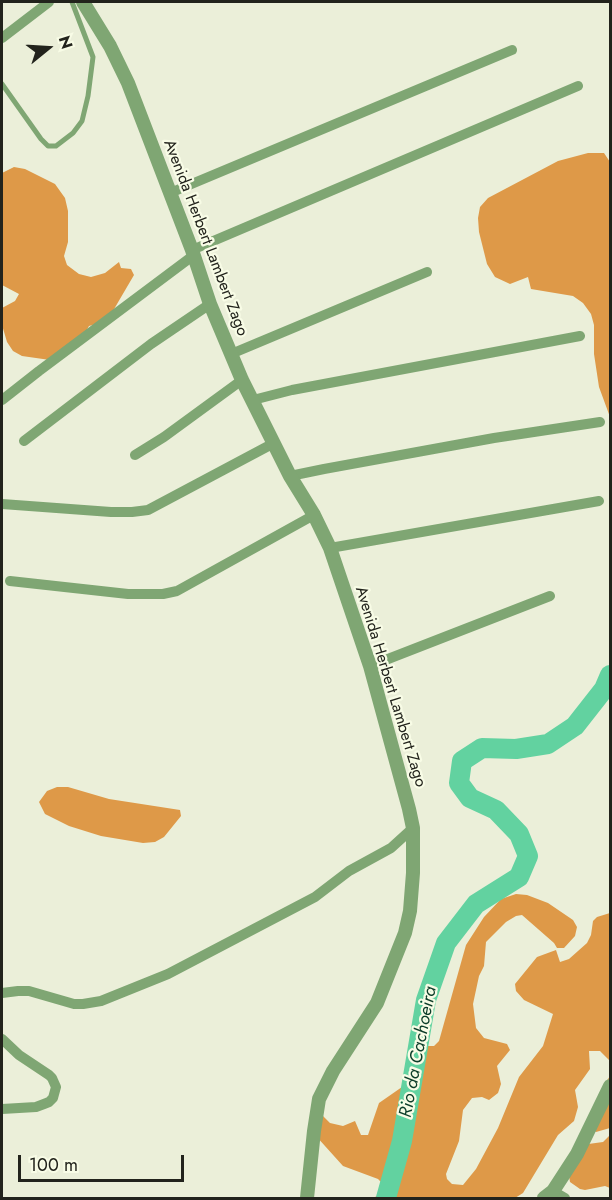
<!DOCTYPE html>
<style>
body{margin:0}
#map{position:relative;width:612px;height:1200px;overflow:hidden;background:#ebefd9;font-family:Jost,sans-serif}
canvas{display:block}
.frame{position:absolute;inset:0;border:3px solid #22231c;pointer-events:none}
.north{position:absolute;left:18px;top:18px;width:60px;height:60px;-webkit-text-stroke:4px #f8fce6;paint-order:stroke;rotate:72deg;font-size:16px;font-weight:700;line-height:24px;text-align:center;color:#22231c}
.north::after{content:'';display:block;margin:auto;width:21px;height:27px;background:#22231c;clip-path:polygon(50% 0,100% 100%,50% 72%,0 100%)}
.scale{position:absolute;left:18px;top:1155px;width:166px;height:27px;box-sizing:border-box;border:3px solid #22231c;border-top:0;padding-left:8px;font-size:18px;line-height:21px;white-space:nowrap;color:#22231c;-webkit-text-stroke:4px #f8fce6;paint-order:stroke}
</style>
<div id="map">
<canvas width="612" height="1200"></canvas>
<div class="frame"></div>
<div class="north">N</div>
<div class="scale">100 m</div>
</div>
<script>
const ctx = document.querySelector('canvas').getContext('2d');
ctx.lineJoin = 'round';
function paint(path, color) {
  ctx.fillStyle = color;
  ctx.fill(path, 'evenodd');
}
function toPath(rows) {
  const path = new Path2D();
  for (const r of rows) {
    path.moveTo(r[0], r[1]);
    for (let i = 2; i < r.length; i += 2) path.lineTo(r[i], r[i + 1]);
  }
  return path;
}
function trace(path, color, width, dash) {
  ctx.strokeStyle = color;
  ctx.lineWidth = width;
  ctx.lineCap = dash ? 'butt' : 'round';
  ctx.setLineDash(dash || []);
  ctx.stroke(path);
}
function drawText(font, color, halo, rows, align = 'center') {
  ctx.font = font + ' Jost,sans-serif';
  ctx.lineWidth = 4.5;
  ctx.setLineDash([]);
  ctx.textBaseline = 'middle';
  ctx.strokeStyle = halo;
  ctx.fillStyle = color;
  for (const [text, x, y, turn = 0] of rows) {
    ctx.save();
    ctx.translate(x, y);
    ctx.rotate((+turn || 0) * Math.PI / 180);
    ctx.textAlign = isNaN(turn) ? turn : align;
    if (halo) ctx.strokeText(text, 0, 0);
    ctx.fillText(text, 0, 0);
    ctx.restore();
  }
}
const forest = toPath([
 [588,153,604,153,610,162,610,417,599,387,594,354,594,325,591,314,583,303,573,296,531,289,528,277,510,284,495,277,487,264,479,232,478,218,480,207,488,198,558,161],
 [14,167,25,169,55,184,65,198,68,211,68,242,64,256,67,265,79,274,91,277,105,273,119,262,121,268,131,269,134,275,110,316,103,322,89,326,82,339,50,360,22,356,13,351,7,342,2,325,2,308,15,301,19,294,2,285,2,173],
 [57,787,68,787,109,799,180,810,181,816,164,837,155,842,143,843,101,836,69,826,45,814,39,802,47,791],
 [516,894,527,895,548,903,573,920,577,927,575,936,564,948,557,948,554,943,522,915,516,916,506,922,486,942,484,966,479,976,473,1004,476,1028,484,1038,507,1044,510,1050,497,1066,501,1084,498,1093,489,1100,482,1097,472,1098,463,1110,459,1141,446,1174,447,1179,452,1184,463,1185,476,1169,498,1128,519,1077,543,1046,553,1014,524,1000,516,991,515,984,537,957,556,950,560,962,569,959,587,943,591,935,593,921,597,917,610,913,610,1061,600,1051,589,1051,590,1069,575,1090,578,1107,574,1121,558,1135,523,1193,515,1198,373,1198,377,1196,384,1185,378,1179,343,1166,316,1136,319,1102,323,1116,330,1123,343,1126,355,1121,361,1135,368,1135,379,1103,402,1087,426,1046,434,1046,439,1041,466,945,484,917,501,899],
 [610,1076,610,1188,605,1186,585,1190,580,1189,570,1182,568,1170,581,1145,603,1142,609,1136,610,1128,596,1132,592,1129,606,1082]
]);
const river = toPath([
 [386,1198,402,1141,426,1000,446,943,476,904,519,877,528,856,519,834,496,810,470,798,459,783,462,761,482,748,516,749,548,744,575,726,604,689,610,675]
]);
const service = toPath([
 [2,84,41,139,48,146,56,146,73,133,82,121,88,96,93,57,72,2]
]);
const minor = toPath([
 [2,38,49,2],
 [170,193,512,50],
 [192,250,578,86],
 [231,354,427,272],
 [2,400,39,371,194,255],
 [253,400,292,390,580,336],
 [24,441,151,344,210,304],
 [135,455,164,437,242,380],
 [290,476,324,469,494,438,600,422],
 [2,504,111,512,132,512,148,510,274,443],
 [330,548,599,501],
 [10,581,128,594,163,594,177,591,314,515],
 [370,666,550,596],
 [2,993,18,991,29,991,74,1004,83,1004,101,1001,168,974,315,897,349,871,391,848,413,828],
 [2,1039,19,1055,49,1075,52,1078,56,1087,53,1098,49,1102,44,1104,36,1107,2,1109],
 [553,1191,565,1198]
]);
const tertiary = toPath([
 [83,2,110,46,128,83,192,250,210,304,242,380,290,476,314,515,330,548,370,666,409,809,413,828,413,873,410,911,405,933,377,1003,333,1071,319,1099,314,1131,307,1198],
 [544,1198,553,1191,577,1154,610,1086]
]);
const streetNames = [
 ["Avenida Herbert Lambert Zago",205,238,69],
 ["Avenida Herbert Lambert Zago",390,687,73]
];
const waterNames = [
 ["Rio da Cachoeira",419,1052,-79]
];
paint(forest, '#de9948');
trace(river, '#62d2a0', 20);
trace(service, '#7fa673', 5);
trace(minor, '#7fa673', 10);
trace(tertiary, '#7fa673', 14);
drawText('16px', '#22231c', '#f8fce6', streetNames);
drawText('italic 18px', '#0c3d29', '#f8fce6', waterNames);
</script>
